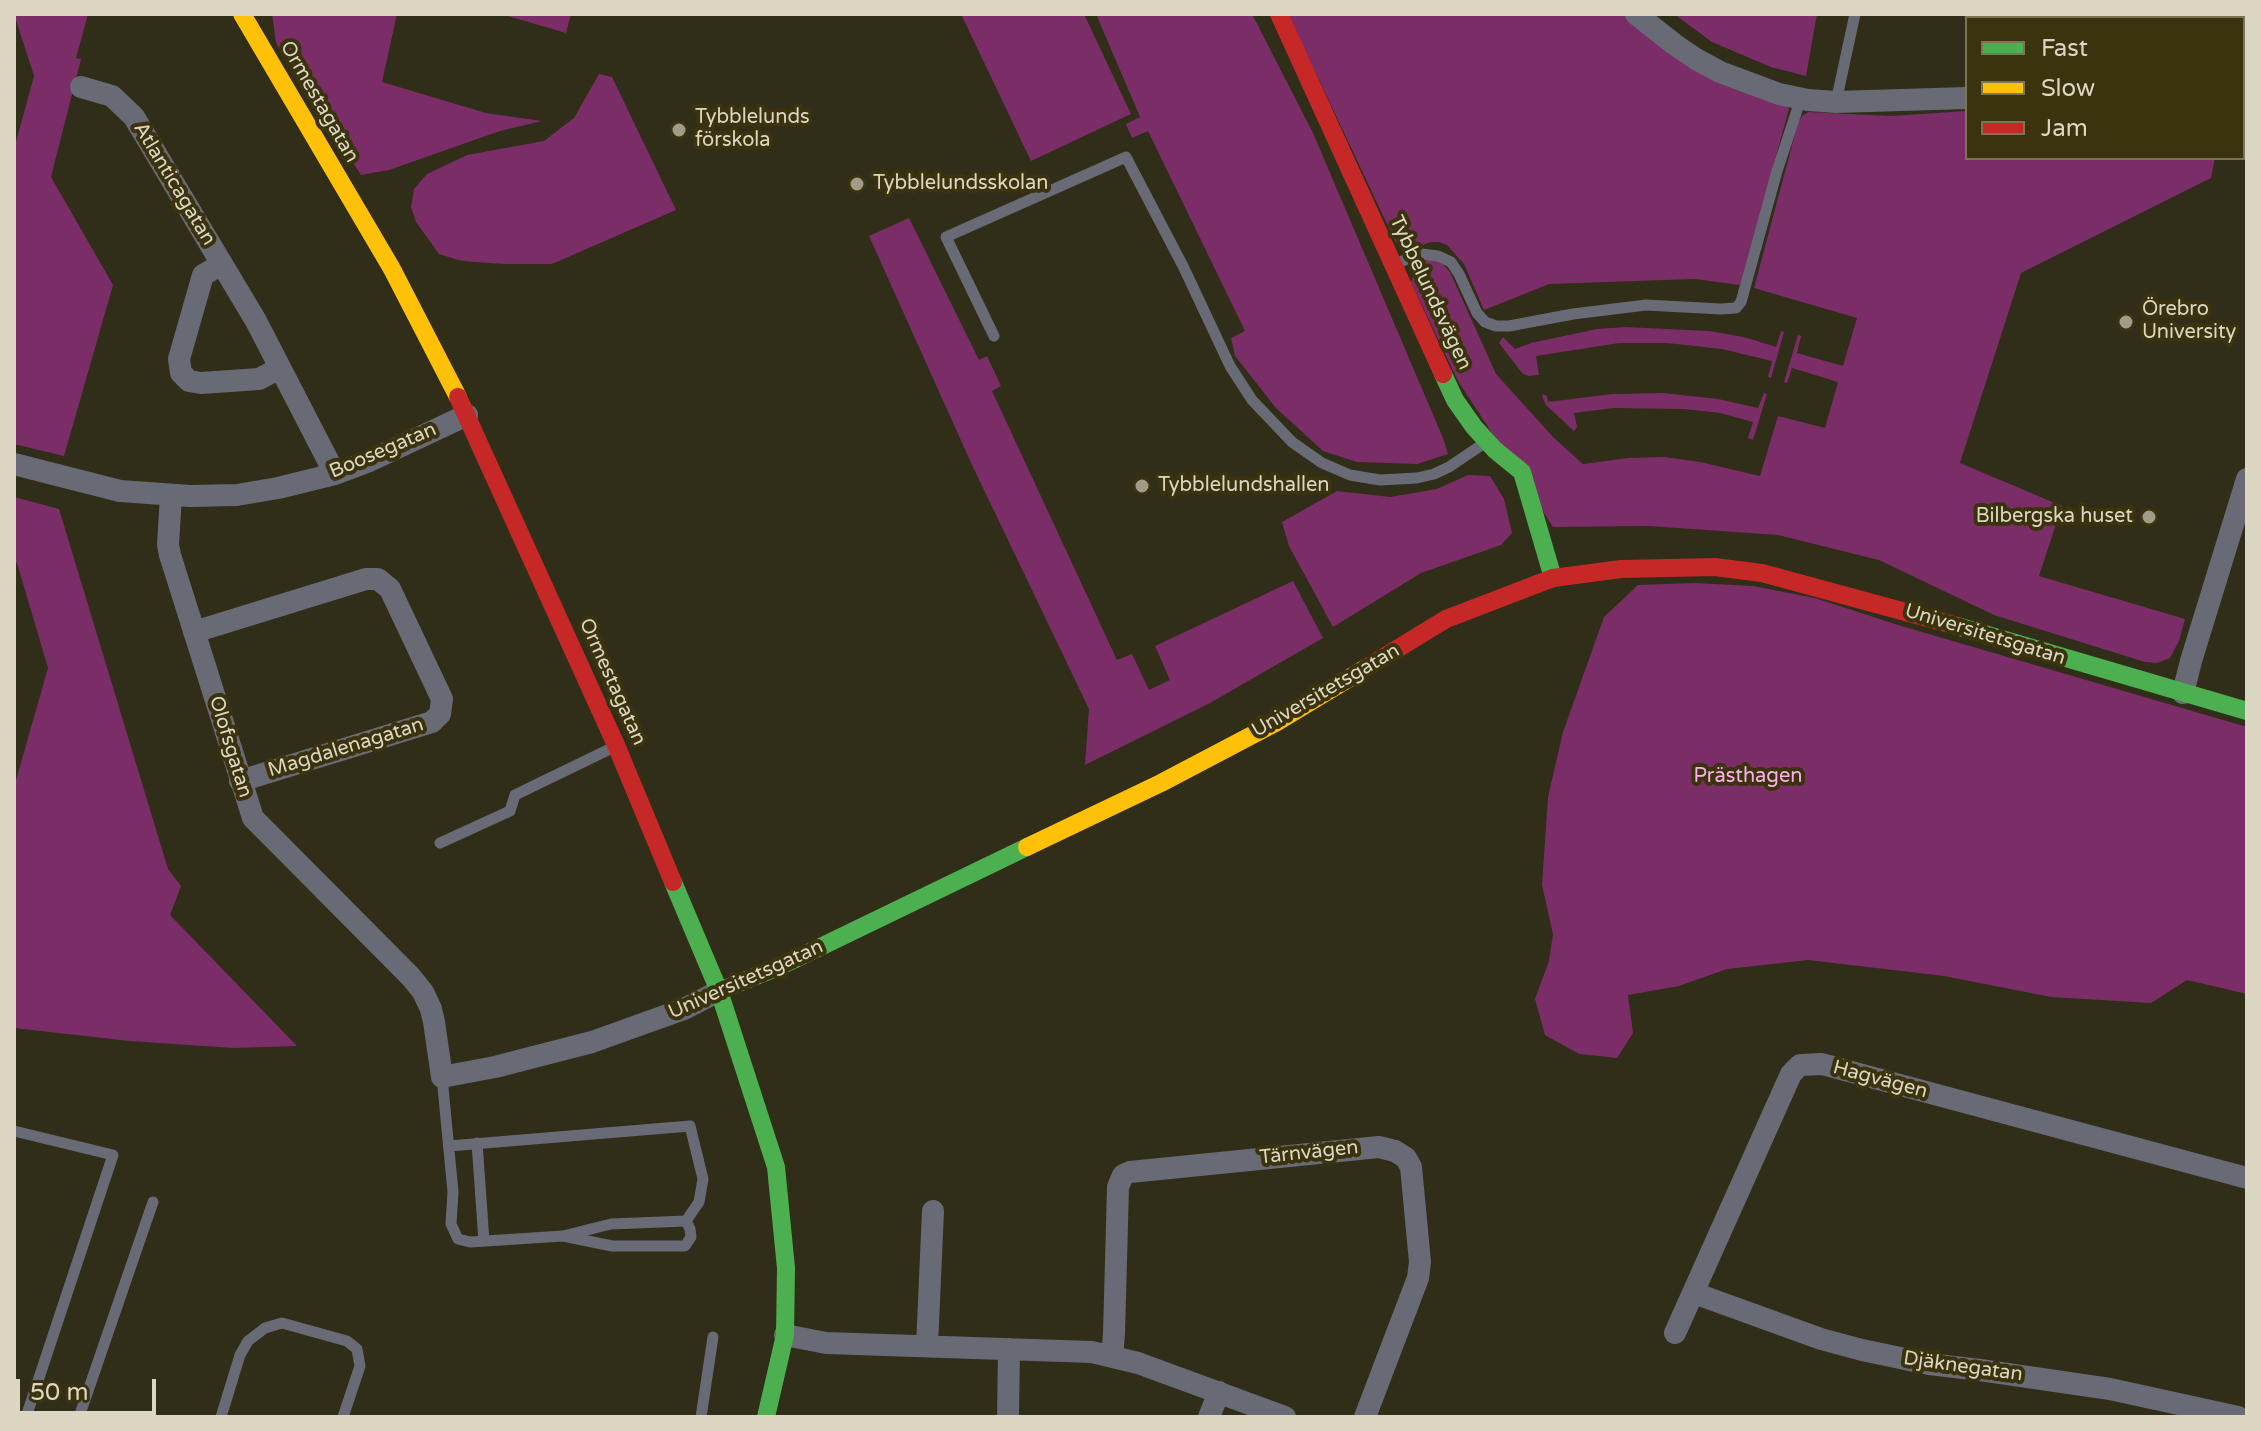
<!DOCTYPE html>
<meta charset="utf-8">
<style>
body{margin:0}
#map{position:relative;width:2261px;height:1431px;overflow:hidden;background:#302d18;font-family:"Varela Round",sans-serif}
canvas{display:block}
.frame{position:absolute;inset:0;border:16px solid #dcd7c3;pointer-events:none}
.legend{position:absolute;left:1965px;top:16px;width:280px;height:144px;box-sizing:border-box;background:#3b330e;border:2px solid #7b7556;margin:0;padding:10px 14px;list-style:none;font-size:24px;color:#dcd7c3}
.legend li{display:flex;align-items:center;gap:16px;height:40px}
.legend b{width:40px;border:2px solid #7b7556}
.scale{position:absolute;left:16px;top:1379px;width:140px;height:36px;box-sizing:border-box;border:4px solid #dcd7c3;border-top:0;padding-left:10px;font-size:24px;line-height:28px;white-space:nowrap;color:#dcd7c3;-webkit-text-stroke:6px #3b330e;paint-order:stroke}
</style>
<div id="map">
<canvas width="2261" height="1431"></canvas>
<div class="frame"></div>
<ul class="legend">
<li><b style="height:10px;background:#4caf50"></b>Fast</li>
<li><b style="height:10px;background:#ffc107"></b>Slow</li>
<li><b style="height:10px;background:#c62828"></b>Jam</li>
</ul>
<div class="scale">50 m</div>
</div>
<script>
const ctx = document.querySelector('canvas').getContext('2d');
ctx.lineJoin = 'round';
function paint(path, color) {
  ctx.fillStyle = color;
  ctx.fill(path, 'evenodd');
}
function toPath(rows) {
  const path = new Path2D();
  for (const r of rows) {
    path.moveTo(r[0], r[1]);
    for (let i = 2; i < r.length; i += 2) path.lineTo(r[i], r[i + 1]);
  }
  return path;
}
function trace(path, color, width, dash) {
  ctx.strokeStyle = color;
  ctx.lineWidth = width;
  ctx.lineCap = dash ? 'butt' : 'round';
  ctx.setLineDash(dash || []);
  ctx.stroke(path);
}
function drawText(font, color, halo, rows, align = 'center') {
  ctx.font = font + ' "Varela Round",sans-serif';
  ctx.lineWidth = 8;
  ctx.setLineDash([]);
  ctx.textBaseline = 'middle';
  ctx.strokeStyle = halo;
  ctx.fillStyle = color;
  for (const [text, x, y, turn = 0] of rows) {
    ctx.save();
    ctx.translate(x, y);
    ctx.rotate((+turn || 0) * Math.PI / 180);
    ctx.textAlign = isNaN(turn) ? turn : align;
    if (halo) ctx.strokeText(text, 0, 0);
    ctx.fillText(text, 0, 0);
    ctx.restore();
  }
}
const green = toPath([
 [14,14,88,14,76,58,81,59,51,177,113,285,64,456,14,444,14,149,34,76],
 [272,14,397,14,382,82,486,113,542,121,500,131,389,170,361,175,276,43],
 [501,14,571,14,566,33],
 [961,14,1084,14,1131,114,1031,161],
 [1096,14,1252,14,1313,133,1443,438,1448,454,1417,464,1357,462,1323,451,1276,408,1235,356,1231,338,1245,331,1148,131,1132,138,1126,124,1140,117],
 [1288,14,1623,14,1676,56,1786,105,1789,109,1740,285,1694,279,1549,284,1484,310,1464,264,1447,245,1439,242,1431,242,1410,249,1396,243],
 [1674,14,1817,14,1806,76,1771,67,1712,42],
 [599,74,612,77,676,210,552,264,505,264,474,262,458,260,439,254,416,222,411,207,414,189,427,174,467,155,544,141,574,118],
 [1967,111,1967,158,2215,158,2211,178,2021,273,1960,463,2062,506,2039,576,2185,619,2179,641,2170,658,2157,663,2145,662,1994,615,1879,560,1778,535,1649,526,1553,527,1458,381,1411,282,1416,267,1423,261,1433,258,1440,261,1450,272,1496,374,1554,438,1583,464,1628,458,1664,457,1700,462,1760,476,1778,416,1825,428,1838,382,1792,368,1787,383,1784,382,1798,335,1801,336,1797,353,1843,366,1857,318,1754,288,1798,123,1802,116,1808,112,1891,116],
 [909,218,979,360,987,356,1001,386,992,391,1117,660,1132,654,1149,690,1170,680,1155,646,1293,581,1323,638,1210,703,1085,765,1089,709,972,465,869,236],
 [1626,327,1709,331,1744,337,1776,347,1781,331,1784,332,1771,378,1768,377,1772,361,1722,349,1667,343,1619,343,1536,356,1539,375,1528,376,1522,373,1499,343,1503,337,1515,349,1531,343,1597,329],
 [1663,393,1718,399,1758,408,1764,393,1767,394,1753,440,1748,438,1753,422,1720,413,1684,409,1613,408,1574,413,1577,427,1574,431,1546,405,1542,396,1543,394,1547,396,1548,402,1612,394],
 [1468,475,1490,476,1504,499,1512,533,1501,545,1421,573,1333,627,1289,546,1282,522,1337,491,1390,497,1437,489],
 [14,497,59,509,168,869,181,886,170,915,297,1046,233,1048,130,1041,14,1028,14,787,48,668,17,563,14,562],
 [1694,583,1753,586,1815,598,1898,625,2247,727,2247,994,2187,980,2151,1003,2051,997,1944,976,1808,960,1727,969,1679,986,1628,995,1633,1033,1617,1058,1579,1054,1545,1035,1535,999,1549,961,1553,934,1542,885,1548,797,1563,732,1604,617,1638,585]
]);
const lane = toPath([
 [2090,18,2091,14],
 [1836,102,1855,14],
 [1394,264,1422,254,1438,256,1451,262,1459,274,1477,313,1485,322,1496,326,1509,326,1573,314,1646,305,1721,309,1736,308,1741,302,1777,171,1801,98],
 [994,336,946,237,1126,157,1184,268,1230,366,1252,400,1292,442,1322,463,1350,475,1380,480,1417,478,1434,474,1449,467,1486,442],
 [440,843,510,811,515,795,614,747],
 [442,1077,453,1192,451,1224,458,1239,470,1242,563,1236,612,1246,685,1246,691,1237,690,1229,686,1221,611,1224,563,1236],
 [14,1131,113,1155,26,1417],
 [477,1143,484,1241],
 [449,1146,690,1126,703,1179,699,1202,686,1221],
 [79,1417,153,1202],
 [221,1417,240,1355,248,1341,265,1328,282,1323,347,1341,357,1349,360,1366,343,1417],
 [701,1417,713,1337]
]);
const street = toPath([
 [1636,14,1674,44,1696,59,1720,72,1779,94,1808,100,1836,102,1967,98],
 [81,87,112,96,134,117,256,321,335,474],
 [2243,121,2247,122],
 [222,264,203,275,179,359,181,373,189,381,201,383,259,379,280,368],
 [14,464,120,491,190,496,237,495,278,488,335,474,367,462,467,415],
 [171,495,168,545,170,555,253,818,411,977,423,992,431,1009,434,1022,442,1077,495,1067,592,1042,684,1009,719,991],
 [194,632,366,579,378,579,390,589,442,699,440,714,432,722,240,781],
 [2183,693,2191,661,2247,479],
 [1694,1293,1821,1339,1862,1350,1929,1364,1980,1370,2110,1389,2238,1417],
 [1675,1333,1791,1074,1800,1065,1822,1064,2247,1178],
 [785,1335,826,1343,1092,1352,1138,1363,1285,1417],
 [927,1346,933,1211],
 [1112,1356,1114,1334,1118,1187,1123,1175,1130,1172,1379,1147,1395,1151,1406,1158,1411,1167,1420,1262,1418,1278,1365,1417],
 [1008,1417,1009,1349],
 [1209,1417,1219,1392]
]);
const fast = toPath([
 [1443,374,1455,400,1474,427,1495,450,1522,472,1553,578],
 [1957,626,2247,711],
 [673,882,719,991,776,1167,786,1268,785,1335,766,1417],
 [719,991,781,966,1027,847]
]);
const slow = toPath([
 [242,14,392,269,458,397],
 [1027,847,1161,783,1277,722,1366,668]
]);
const jam = toPath([
 [1279,14,1443,374],
 [458,397,616,745,673,882],
 [1366,668,1446,619,1553,578,1621,569,1715,567,1762,573,1957,626]
]);
const markers = [
 [679,130,8,"#a09c87"],
 [857,184,8,"#a09c87"],
 [2126,322,8,"#a09c87"],
 [1142,486,8,"#a09c87"],
 [2149,517,8,"#a09c87"]
];
const streetNames = [
 ["Ormestagatan",319,102,60],
 ["Atlanticagatan",174,184,59],
 ["Tybbelundsvägen",1430,293,65],
 ["Boosegatan",383,451,-23],
 ["Universitetsgatan",1985,635,17],
 ["Ormestagatan",612,682,66],
 ["Universitetsgatan",1326,691,-30],
 ["Olofsgatan",230,747,73],
 ["Magdalenagatan",346,748,-17],
 ["Universitetsgatan",746,980,-24],
 ["Hagvägen",1880,1080,15],
 ["Tärnvägen",1309,1153,-6],
 ["Djäknegatan",1963,1367,8]
];
const poiNames = [
 ["Tybblelunds",695,118],
 ["förskola",695,141],
 ["Tybblelundsskolan",873,184],
 ["Örebro",2142,310],
 ["University",2142,333],
 ["Tybblelundshallen",1158,486],
 ["Bilbergska huset",2133,517,"right"]
];
const parkNames = [
 ["Prästhagen",1748,777]
];
paint(green, '#7b2d68');
trace(lane, '#686a75', 11);
trace(street, '#686a75', 22);
trace(fast, '#4caf50', 18);
trace(slow, '#ffc107', 18);
trace(jam, '#c62828', 18);
for (const [x, y, r, color] of markers) {
  const dot = new Path2D();
  dot.arc(x, y, r, 0, 2 * Math.PI);
  ctx.fillStyle = color;
  ctx.fill(dot);
  trace(dot, '#3b330e', 3);
}
drawText('20px', '#dcd7c3', '#3b330e', streetNames);
drawText('20px', '#dcd7c3', '#3b330e', poiNames, 'left');
drawText('20px', '#fcb0e7', '#3b330e', parkNames);
</script>
